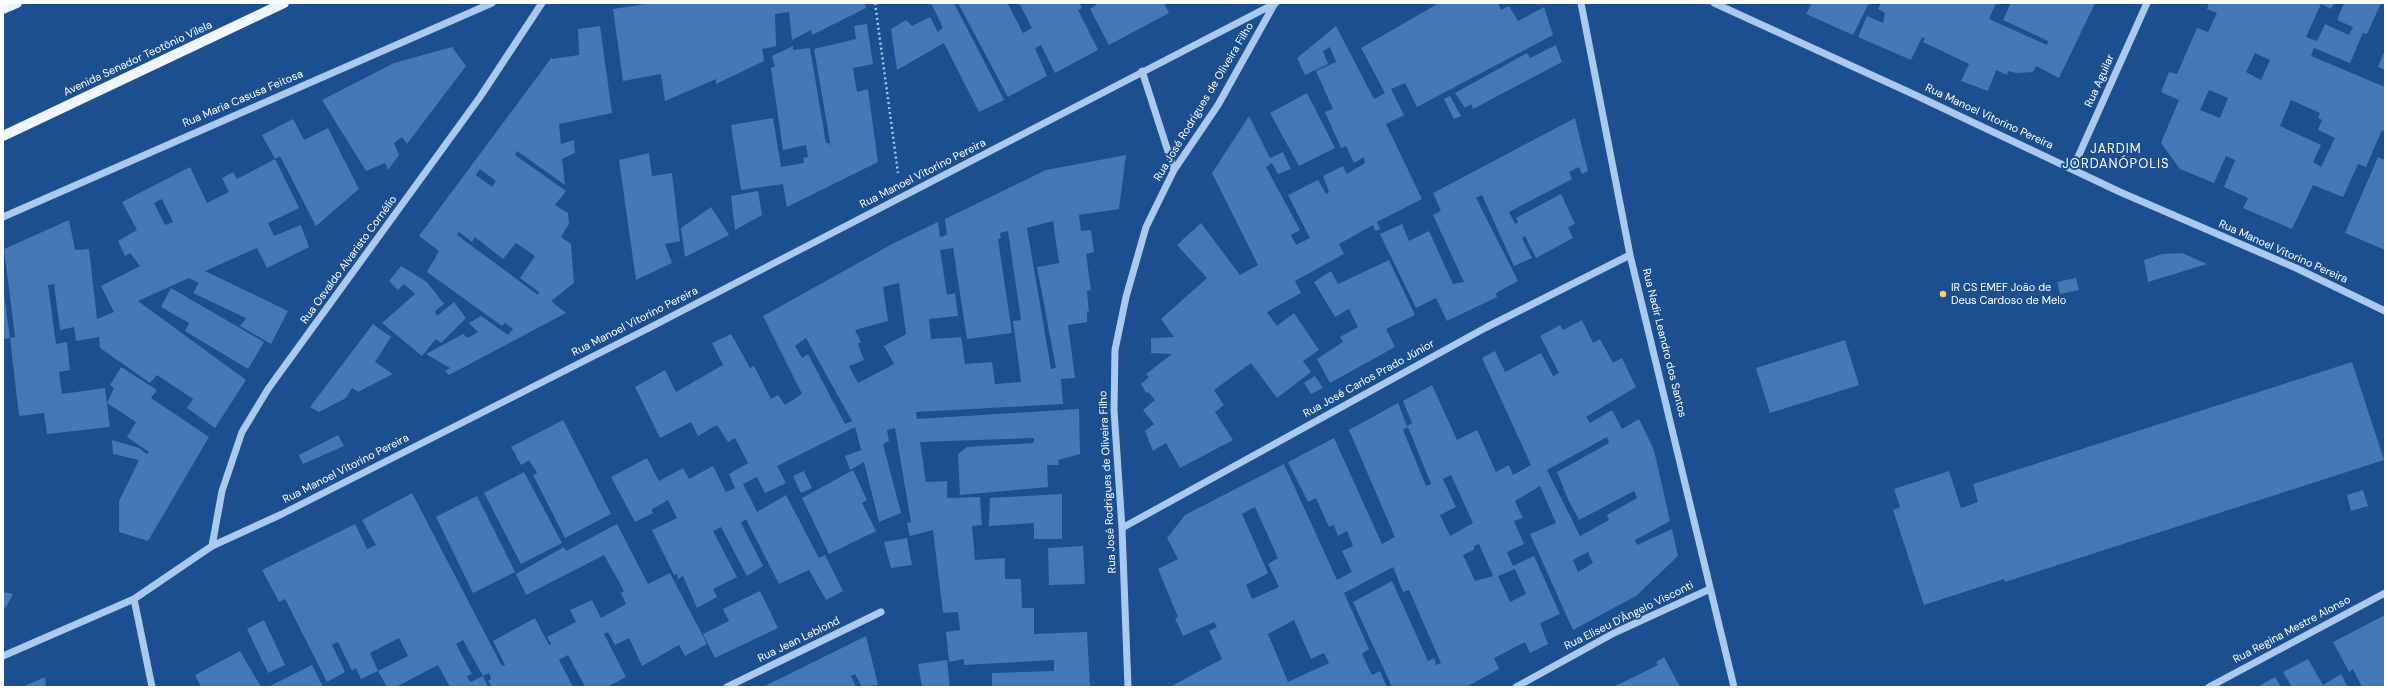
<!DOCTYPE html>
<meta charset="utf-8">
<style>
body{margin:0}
#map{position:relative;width:2388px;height:690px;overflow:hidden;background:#1b4f8f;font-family:"DM Sans",sans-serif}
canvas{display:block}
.frame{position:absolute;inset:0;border:4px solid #fff;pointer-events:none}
</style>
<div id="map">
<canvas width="2388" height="690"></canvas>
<div class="frame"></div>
</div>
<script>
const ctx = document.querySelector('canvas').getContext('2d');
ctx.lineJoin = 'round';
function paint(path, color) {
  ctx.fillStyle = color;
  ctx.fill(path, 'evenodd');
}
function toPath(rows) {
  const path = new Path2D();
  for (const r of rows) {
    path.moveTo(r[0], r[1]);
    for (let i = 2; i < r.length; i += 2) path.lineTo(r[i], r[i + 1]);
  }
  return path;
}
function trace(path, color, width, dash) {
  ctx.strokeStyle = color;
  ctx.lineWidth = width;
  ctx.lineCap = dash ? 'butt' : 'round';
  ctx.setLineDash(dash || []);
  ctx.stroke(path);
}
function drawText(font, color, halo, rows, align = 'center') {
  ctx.font = font + ' "DM Sans",sans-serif';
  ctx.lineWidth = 4;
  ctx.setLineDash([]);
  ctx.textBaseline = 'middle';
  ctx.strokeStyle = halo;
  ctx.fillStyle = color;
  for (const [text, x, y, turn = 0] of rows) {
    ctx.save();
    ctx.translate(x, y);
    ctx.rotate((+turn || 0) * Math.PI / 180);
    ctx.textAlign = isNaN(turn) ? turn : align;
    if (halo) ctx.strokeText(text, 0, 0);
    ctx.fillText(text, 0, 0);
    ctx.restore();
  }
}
const building = toPath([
 [652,3,865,3,866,8,812,35,811,30,792,40,789,12,775,14,776,46,762,49,764,61,716,84,716,79,665,101,661,74,623,81,613,9],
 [931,3,954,3,1004,100,979,112,944,43,897,70,891,29,906,20,912,26,930,17,938,32,943,28],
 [958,3,1010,3,1008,4,1023,33,1032,28,1019,3,1080,3,1082,8,1078,10,1098,50,1055,73,1041,45,1035,48,1047,76,1008,97],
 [1095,3,1164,3,1169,13,1109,45,1090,9,1096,5],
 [1439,3,1498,3,1501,10,1509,6,1518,21,1544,7,1553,35,1417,107,1405,83,1391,89,1404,115,1386,124,1422,199,1377,222,1380,229,1375,231,1373,225,1339,244,1344,254,1295,281,1301,293,1267,312,1277,326,1294,313,1319,350,1303,361,1311,372,1277,398,1251,363,1214,390,1224,405,1215,412,1233,440,1180,468,1166,443,1153,451,1145,431,1154,424,1143,410,1155,400,1148,392,1146,393,1141,384,1149,377,1146,374,1172,354,1151,353,1151,338,1174,337,1161,319,1207,278,1177,245,1201,223,1240,275,1258,265,1212,173,1249,116,1270,158,1283,152,1291,169,1278,174,1272,163,1266,167,1300,230,1291,235,1296,245,1310,238,1288,195,1318,180,1326,194,1329,192,1323,176,1343,166,1347,174,1365,163,1364,157,1354,163,1346,146,1341,148,1325,112,1333,109,1316,71,1336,62,1330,47,1323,51,1328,64,1305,75,1297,58,1336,26,1374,99,1385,93,1361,48],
 [1812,3,1869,3,1853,35,1806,14],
 [1881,3,1996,3,1989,19,2047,45,2048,41,2003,20,2011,3,2095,3,2059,78,2036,66,2033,72,2016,73,2008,71,2007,75,1996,70,1988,91,1961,81,1969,64,1923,42,1925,38,1922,37,1911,60,1858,37,1867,16,1883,23,1885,13,1878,9],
 [2209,3,2334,3,2331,9,2321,4,2306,37,2317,41,2325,24,2349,35,2353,27,2337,20,2344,3,2381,3,2367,34,2363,33,2350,63,2314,48,2311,56,2385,87,2385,132,2382,130,2366,167,2358,164,2343,197,2313,185,2292,229,2243,208,2248,198,2224,187,2235,160,2226,156,2214,183,2180,169,2161,143,2179,100,2161,92,2169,72,2177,74,2197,28,2208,32,2217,13,2207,9],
 [2255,53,2270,60,2261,80,2246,72],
 [2209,90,2228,98,2220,118,2200,110],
 [2291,100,2320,113,2318,118,2322,120,2318,130,2335,138,2321,167,2313,162,2321,145,2280,126],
 [867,24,873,64,853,68,857,92,868,89,878,162,787,207,783,184,741,190,731,125,773,118,781,167,804,163,803,158,808,157,806,145,783,150,771,68,775,66,772,56,793,46,793,50,810,48,826,143,829,143,831,148,814,49,856,39,854,26],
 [600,26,612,113,559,124,561,144,574,140,575,153,562,159,565,185,517,151,515,155,566,191,555,205,568,213,569,224,561,237,571,244,574,283,551,301,566,313,449,375,445,371,450,368,426,354,463,334,468,338,478,332,469,323,481,316,508,335,513,329,505,323,502,326,427,272,439,251,419,236,552,57,552,59,579,55,578,29],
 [480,169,496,181,492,187,476,175],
 [459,232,472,242,475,237,503,259,516,243,535,256,520,278,539,292,538,295,457,235],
 [1556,45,1562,62,1473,109,1471,104,1465,108,1455,93,1527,53,1530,58],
 [452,47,466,66,407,144,402,137,394,143,399,155,388,170,385,163,366,171,322,100,394,63],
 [2385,50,2385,70,2378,67],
 [1307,93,1335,148,1299,166,1270,113],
 [1450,96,1461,116,1454,119,1444,99],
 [1575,118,1588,171,1582,174,1579,167,1569,172,1572,179,1509,212,1515,224,1518,222,1516,218,1561,194,1575,224,1568,227,1573,238,1536,258,1525,236,1522,238,1532,258,1514,266,1482,195,1476,198,1518,281,1496,293,1497,297,1447,321,1436,298,1416,308,1380,234,1402,224,1409,241,1429,231,1453,284,1464,282,1433,215,1441,211,1433,193],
 [293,119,304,140,328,128,359,189,316,226,280,156,275,159,262,135],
 [649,153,652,176,672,173,680,241,665,244,672,263,636,280,619,160],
 [1126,155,1119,209,1079,215,1081,231,1091,230,1094,252,1086,254,1091,290,1087,291,1089,312,1087,311,1087,322,1068,325,1075,378,1061,379,1063,404,916,412,917,419,1079,409,1080,454,1058,460,1059,465,1047,465,1048,487,960,495,958,454,967,447,1034,443,1034,438,920,442,926,482,947,481,947,498,980,497,982,525,972,526,975,560,1005,558,1005,579,1021,579,1022,608,1034,608,1034,634,1087,632,1090,687,992,687,992,673,1054,671,1054,660,964,665,964,659,949,662,946,632,960,630,958,612,943,613,933,530,910,536,907,523,911,522,895,428,887,430,889,441,883,444,901,513,879,522,864,462,850,470,845,456,861,450,855,427,777,466,786,483,765,493,757,477,743,484,757,512,786,495,819,558,825,555,843,591,826,600,809,570,779,584,746,519,741,523,763,566,747,576,721,527,713,531,737,577,713,589,717,597,697,608,683,576,678,579,677,574,674,575,652,530,677,518,668,500,651,510,653,513,635,522,611,477,647,458,659,481,683,468,689,479,713,466,726,492,735,488,729,474,748,463,735,438,728,442,717,425,698,436,691,422,660,438,635,387,665,370,676,392,723,365,712,343,731,334,750,368,754,366,771,399,778,395,785,405,802,394,763,316,894,243,938,222,940,237,947,235,945,219,1046,170],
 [1053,221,1059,263,1037,267,1056,368,1051,369,1027,228],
 [1008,231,1021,320,1013,321,1021,382,995,384,992,362,965,364,961,337,931,339,929,319,958,316,955,293,947,295,940,250,953,248,967,339,1012,333,998,239,1001,238,1000,233],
 [899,283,906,334,884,346,894,364,858,383,849,366,864,360,858,344,861,342,855,330,888,321,883,287],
 [806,338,852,421,845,424,808,354,802,358,795,346],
 [2378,157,2385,160,2385,250,2345,233],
 [275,159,299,208,268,223,274,236,301,225,309,247,267,268,257,248,205,271,288,311,271,344,240,326,246,318,193,293,199,283,189,278,138,301,246,380,215,428,187,408,193,399,157,375,150,383,100,348,99,337,76,341,74,327,60,330,54,284,48,285,56,344,67,342,70,370,59,372,62,394,105,388,110,427,47,434,44,413,19,416,10,338,15,337,4,249,69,220,75,250,89,249,97,319,114,312,101,286,140,266,130,253,125,256,118,241,137,230,122,202,190,167,207,203,229,192,222,178,233,172,237,179],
 [162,199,173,222,165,225,154,203],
 [758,191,762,215,735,230,731,196],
 [711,207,729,235,685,257,681,228],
 [2182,253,2207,264,2148,282,2144,260,2162,254],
 [1389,260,1415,315,1386,329,1395,347,1330,383,1317,359,1343,342,1340,337,1358,327,1349,309,1335,317,1314,282,1331,271,1338,284],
 [401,266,427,282,444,304,435,311,437,316,454,302,466,318,441,343,436,339,422,356,382,323,415,294,404,284,398,290,389,281],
 [2076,278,2079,290,2060,294,2057,282],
 [3,288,10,338,3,339],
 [171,288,264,342,248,369,185,331,189,323,161,307],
 [1582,320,1593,343,1600,339,1613,363,1622,358,1636,387,1586,417,1590,423,1612,410,1622,429,1639,419,1654,450,1670,521,1635,540,1637,545,1672,529,1678,556,1636,596,1573,630,1530,534,1556,523,1540,486,1515,501,1523,518,1514,521,1524,544,1507,552,1513,566,1534,556,1560,614,1540,623,1548,644,1530,653,1525,642,1494,658,1499,669,1466,687,1392,687,1353,602,1392,581,1428,661,1434,658,1436,665,1441,663,1409,590,1403,592,1393,567,1344,593,1369,649,1362,654,1372,675,1380,671,1387,687,1273,687,1273,685,1268,687,1170,687,1222,659,1209,631,1217,627,1214,622,1183,636,1175,618,1178,617,1158,569,1178,559,1167,538,1185,515,1284,464,1337,580,1352,572,1342,551,1353,546,1347,531,1338,536,1334,525,1329,527,1316,498,1308,502,1288,462,1334,438,1382,544,1395,537,1349,430,1398,403,1407,426,1412,423,1403,401,1432,385,1457,440,1477,430,1496,472,1509,465,1513,475,1531,465,1482,358,1495,351,1505,372,1541,353,1553,376,1559,373,1540,336,1560,325,1563,330],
 [1408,427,1431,484,1426,486,1403,430],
 [1607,437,1609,443,1557,472,1567,497,1579,520,1634,491,1637,498,1607,515,1609,520,1580,536,1547,470],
 [1451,475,1473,523,1450,536,1440,515,1456,507,1443,479],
 [1255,507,1278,558,1268,564,1279,587,1252,599,1246,585,1268,573,1242,514],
 [1479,544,1493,576,1475,581,1463,555,1474,550,1474,546],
 [1588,552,1593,563,1578,572,1573,560],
 [1515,569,1526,594,1510,602,1498,576],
 [1294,620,1311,659,1324,653,1329,663,1288,682,1268,634],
 [373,324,391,337,375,362,393,374,358,392,352,388,346,398,319,412,310,407],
 [1845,340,1859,385,1770,413,1756,368],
 [2352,362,2384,460,2005,582,2004,579,1924,605,1893,510,1900,507,1894,489,1949,471,1961,508,1978,502,1973,484],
 [121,367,157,390,151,398,209,437,148,541,119,532,119,501,139,460,113,454,112,440,139,448,147,454,149,452,127,437,136,422,107,403,114,388,110,385],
 [1315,376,1323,388,1311,394,1304,383],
 [563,420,611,514,565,538,533,475,537,473,529,460,521,465,511,447],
 [338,435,344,446,303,464,299,455],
 [853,470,867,500,862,503,876,531,829,554,802,498],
 [804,471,812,488,801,493,793,476],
 [524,472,562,543,521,564,484,493],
 [2363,490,2368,506,2351,511,2347,495],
 [412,493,502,666,505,665,493,641,535,618,549,645,551,644,547,637,576,622,570,610,592,600,601,618,626,604,621,593,624,591,604,555,526,595,516,574,564,547,566,551,617,524,648,584,670,573,707,644,685,656,679,645,642,666,629,638,615,645,608,632,604,634,626,677,607,687,585,687,568,655,559,660,573,687,492,687,488,681,491,679,489,673,483,676,488,687,450,687,438,665,396,687,387,687,378,671,408,656,399,638,370,653,378,671,361,679,356,668,352,671,338,642,332,645,345,672,327,682,285,599,279,602,262,570,355,524,367,549,376,545,362,520],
 [463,640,483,676,470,682,467,676,472,674,456,644],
 [1062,494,1062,539,1034,539,1034,523,989,526,990,498],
 [477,496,515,572,473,593,436,517],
 [907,538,912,565,891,568,884,542],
 [1083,546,1085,584,1049,585,1048,548],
 [760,591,778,628,715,658,703,634,729,621,723,609],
 [3,592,13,594,6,607,3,609],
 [2385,615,2385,687,2362,687,2353,669,2349,672,2333,642],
 [264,620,285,665,268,673,247,629],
 [866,636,878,685,862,687,855,674,851,676,856,687,763,687],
 [240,651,261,687,201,687,195,675],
 [1664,657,1680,687,1613,687,1658,665,1656,662],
 [2308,659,2323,685,2341,674,2348,687,2292,687,2283,672],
 [947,660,950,687,922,687,918,664],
 [312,665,323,687,268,687],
 [45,677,46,687,22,687],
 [2275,677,2281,687,2257,687]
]);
const path = toPath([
 [875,3,898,173]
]);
const minor = toPath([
 [1581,3,1630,255,1734,687],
 [1714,3,1913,94,2120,192,2296,268,2385,311],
 [1142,71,1174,170],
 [2073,168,2147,3],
 [3,217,492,3],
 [1122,528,1485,328,1630,255],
 [212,546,222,491,242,432,268,389,480,97,542,3],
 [134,599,152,687],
 [3,656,134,599,212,546,282,514,647,329,1276,3],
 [727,687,881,612],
 [1128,687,1122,528,1114,410,1115,350,1126,297,1146,227,1174,170,1218,105,1275,3],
 [1516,687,1614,633,1710,589],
 [2209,687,2385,593]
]);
const major = toPath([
 [3,9,17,3],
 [3,136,284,3]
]);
const markers = [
 [1943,294,4,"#ffd166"]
];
const streetNames = [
 ["Avenida Senador Teotônio Vilela",138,59,-25],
 ["Rua Aguilar",2100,81,-66],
 ["Rua Maria Casusa Feitosa",243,99,-23],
 ["Rua José Rodrigues de Oliveira Filho",1204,102,-59],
 ["Rua Manoel Vitorino Pereira",1989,117,25],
 ["Rua Manoel Vitorino Pereira",923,174,-27],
 ["Rua Manoel Vitorino Pereira",2283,252,24],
 ["Rua Osvaldo Alvaristo Cornélio",349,260,-54],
 ["Rua Manoel Vitorino Pereira",635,322,-27],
 ["Rua Nadir Leandro dos Santos",1664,343,76],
 ["Rua José Carlos Prado Júnior",1369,379,-29],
 ["Rua Manoel Vitorino Pereira",346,469,-27],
 ["Rua José Rodrigues de Oliveira Filho",1108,482,-93],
 ["Rua Eliseu D'Ângelo Visconti",1629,616,-26],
 ["Rua Regina Mestre Alonso",2292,630,-28],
 ["Rua Jean Leblond",799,640,-26]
];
const poiNames = [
 ["IR CS EMEF João de",1951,288],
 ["Deus Cardoso de Melo",1951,301]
];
const quarterNames = [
 ["JARDIM",2116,150],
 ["JORDANÓPOLIS",2116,165]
];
paint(building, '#4478b7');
trace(path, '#a9c9ee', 2.5, [2, 3]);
trace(minor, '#a9c9ee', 7);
trace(major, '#f0f6ff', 10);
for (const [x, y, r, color] of markers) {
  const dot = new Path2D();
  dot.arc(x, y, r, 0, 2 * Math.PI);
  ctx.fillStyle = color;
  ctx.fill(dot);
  trace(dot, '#1b4f8f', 1.5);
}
drawText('11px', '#fff', '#1b4f8f', streetNames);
drawText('11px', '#fff', '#1b4f8f', poiNames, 'left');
ctx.letterSpacing = '1px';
drawText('13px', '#fff', '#1b4f8f', quarterNames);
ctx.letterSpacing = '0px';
</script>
